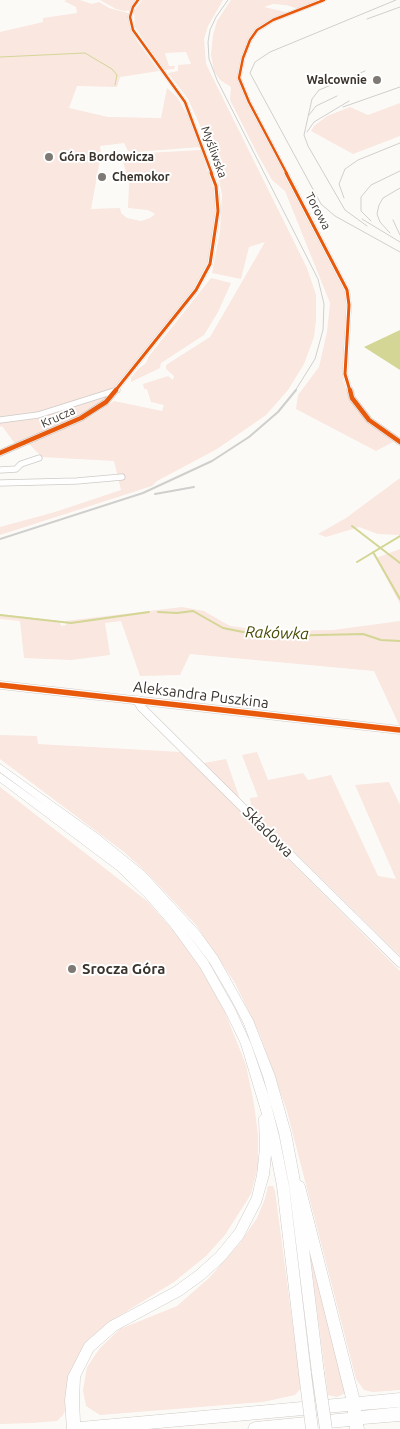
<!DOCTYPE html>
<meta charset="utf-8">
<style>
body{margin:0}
canvas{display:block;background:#fcfaf7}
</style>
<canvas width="400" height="1429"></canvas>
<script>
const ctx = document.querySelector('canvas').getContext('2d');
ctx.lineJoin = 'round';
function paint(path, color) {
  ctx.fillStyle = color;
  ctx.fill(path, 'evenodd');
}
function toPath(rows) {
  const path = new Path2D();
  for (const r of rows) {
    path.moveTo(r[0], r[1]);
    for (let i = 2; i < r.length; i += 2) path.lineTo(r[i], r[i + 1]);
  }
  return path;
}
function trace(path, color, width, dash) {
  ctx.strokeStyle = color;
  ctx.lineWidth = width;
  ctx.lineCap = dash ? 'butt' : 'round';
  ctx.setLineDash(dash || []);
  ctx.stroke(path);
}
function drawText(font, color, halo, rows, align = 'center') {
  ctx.font = font + ' Ubuntu,sans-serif';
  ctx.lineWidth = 4;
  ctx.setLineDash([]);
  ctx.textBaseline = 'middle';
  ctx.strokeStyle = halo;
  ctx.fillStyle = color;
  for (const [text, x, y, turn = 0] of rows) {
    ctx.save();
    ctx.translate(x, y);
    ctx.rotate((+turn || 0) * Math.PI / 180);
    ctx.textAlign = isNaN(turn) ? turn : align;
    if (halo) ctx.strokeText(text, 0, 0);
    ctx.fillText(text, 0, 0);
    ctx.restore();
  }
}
const green = toPath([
 [67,0,80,0,92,4,99,2,109,8,128,13,130,27,137,41,159,71,120,77,117,87,77,86,69,108,108,117,161,118,167,88,177,97,188,116,200,147,135,152,128,151,124,143,100,146,101,154,91,209,120,208,121,213,127,218,141,221,150,218,155,214,148,210,128,208,129,184,122,157,129,154,201,150,213,188,216,205,214,224,208,260,203,274,195,288,111,395,86,414,16,445,2,426,0,427,0,32,43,22,43,18,77,13,76,7,64,1],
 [100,0,137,0,130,10,125,11,116,9],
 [142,0,223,0,208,26,204,39,206,64,307,268,316,295,316,320,314,337,304,364,288,390,266,415,217,449,157,481,152,486,0,535,0,527,55,512,121,490,114,461,42,457,28,443,92,416,114,401,162,411,164,405,151,402,147,389,144,389,143,384,168,376,173,380,174,376,166,369,166,365,210,337,265,242,249,247,241,279,212,273,220,231,222,195,218,175,199,123,188,99,168,73,178,71,178,65,191,64,186,52,165,53,169,66,175,66,174,69,164,70,135,27,134,11],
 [231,0,321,0,299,9,286,5,273,4,264,7,290,13,258,27,253,32,239,66,238,79,247,102,299,198,344,289,347,299,343,380,349,398,358,412,393,442,376,451,296,409,298,395,319,367,327,332,330,303,285,191,272,180,258,155,230,100,231,87,220,80,214,71,211,55,213,35,217,21],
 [400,103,400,136,353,154,311,131,314,126,327,116,350,107,368,115],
 [211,278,231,283,218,312,204,335,161,363,160,368,131,382,131,378,138,369,146,363,149,356],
 [400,478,400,535,378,534,359,527,326,537,318,534,346,518],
 [400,549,400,604,376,558],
 [182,607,204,611,230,626,269,631,333,630,400,621,400,727,374,671,190,654,180,675,140,676,121,621,105,623,110,655,71,660,24,658,20,621,0,619,0,614,60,621,61,626,66,625,65,621],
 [0,735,37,736,38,744,181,752,400,971,400,1390,373,1392,364,1390,356,1379,287,1111,260,1035,235,983,196,925,146,872,124,852,0,759],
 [257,752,268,780,303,773,308,780,331,775,378,876,396,879,355,785,389,782,400,805,400,956,249,807,251,805,250,798,258,797,242,755],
 [226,759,240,799,204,763],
 [0,787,147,901,178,936,203,972,225,1012,246,1065,254,1104,258,1135,258,1166,251,1194,225,1235,206,1256,174,1282,111,1321,92,1337,79,1355,70,1376,68,1403,63,1415,57,1421,32,1423,0,1424],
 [268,1186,273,1186,275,1191,301,1388,295,1395,263,1402,100,1415,86,1406,83,1390,87,1367,100,1348,120,1329,177,1306,209,1278,240,1243,257,1218,265,1199],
 [308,1240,346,1393,337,1397,328,1395]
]);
const water = toPath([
 [400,330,400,370,364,347]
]);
const streamFar1 = toPath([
 [0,57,85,53,112,69,117,75,115,85]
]);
const stream = toPath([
 [352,526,400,563],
 [373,552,400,599],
 [357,562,400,536],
 [158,612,177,613,193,611,223,628,253,634,276,636,363,634,381,640,400,641],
 [0,615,71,623,149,612]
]);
const minorFar3 = toPath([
 [138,0,133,7,130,17,133,30,185,102,212,174],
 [287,174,249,102,239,78,243,58,250,40,257,30,273,20,324,0]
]);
const minorFar2 = toPath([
 [286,173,347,290,349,305,345,374,350,391],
 [114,391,117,390],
 [115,391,196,290,210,264,218,211,216,186,211,173]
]);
const minorFar1 = toPath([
 [350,390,352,398,369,420,400,442],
 [0,420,38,415,117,390],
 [0,453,81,418,106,402,116,390],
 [0,470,16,469,21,464,39,458],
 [0,483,77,481,122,477]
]);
const minor = toPath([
 [0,685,400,730],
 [137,700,141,707,400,963]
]);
const major = toPath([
 [0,764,98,834,145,872,200,932,218,957,253,1020,275,1076,291,1133,300,1181,303,1182,305,1186,359,1397,400,1393,400,1407,361,1410,361,1411,400,1407,400,1421,363,1424,364,1429,350,1429,350,1426,319,1429,248,1429,250,1424,255,1422,348,1413,348,1411,148,1429,67,1429,65,1400,68,1376,85,1343,109,1322,174,1287,196,1271,216,1253,235,1230,252,1197,257,1175,260,1148,259,1118,262,1114,241,1044,227,1015,200,967,171,927,145,897,117,870,0,782,0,773,46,806,0,772,0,764],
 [185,930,210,963,231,999,244,1024,263,1076,279,1133,289,1185,312,1373,313,1378,318,1379,323,1378,324,1373,309,1249,346,1398,80,1422,79,1400,80,1377,93,1351,117,1330,182,1295,204,1279,224,1261,243,1238,261,1203,269,1175,271,1155,277,1186,299,1374,300,1379,305,1380,310,1379,311,1374,289,1186,279,1136,269,1097,251,1044,235,1009,208,961,185,930]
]);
const railFar1 = toPath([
 [228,0,216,17,210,30,208,42,209,59,217,80,318,279,324,304,323,330,315,359,295,391],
 [396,0,270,52,255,62,250,73,321,204,335,216,400,252],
 [367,19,400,7],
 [365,71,319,90,312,99,304,135,308,146,345,210,367,226],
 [343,107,400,87],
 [309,115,316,106,337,96],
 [307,132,314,122,349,101],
 [344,198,339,184,345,169,358,160,400,143],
 [362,219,400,242],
 [393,220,400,235],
 [371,221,361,211,361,197,371,185,400,171],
 [390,233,380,222,377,214,379,205,383,198,400,188]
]);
const rail = toPath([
 [155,494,194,487],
 [0,539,143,493,212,461,249,437,278,412,296,390]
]);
const majorBridge = toPath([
 [318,1373,326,1429],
 [305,1374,312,1429]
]);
const cyclewayFar3 = toPath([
 [138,0,133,7,130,17,133,30,185,102,212,174],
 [287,174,249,102,239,78,243,58,250,40,257,30,273,20,324,0]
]);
const cyclewayFar2 = toPath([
 [286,173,347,290,349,305,345,374,350,391],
 [115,391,196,290,210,264,218,211,216,186,211,173]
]);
const cyclewayFar1 = toPath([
 [350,390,352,398,369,420,400,442],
 [0,453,81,418,106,402,116,390]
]);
const cycleway = toPath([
 [0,685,400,730]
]);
const markers = [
 [377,80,5,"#7e7974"],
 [49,157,5,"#7e7974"],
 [102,177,5,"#7e7974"],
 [72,969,5,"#7e7974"]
];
const farPoinames = [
 ["Walcownie",367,80,"right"],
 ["Góra Bordowicza",59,157],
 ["Chemokor",112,177]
];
const farStreetnames = [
 ["Myśliwska",214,152,70],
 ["Torowa",318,211,62],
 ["Krucza",58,417,-24]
];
const streetNames = [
 ["Aleksandra Puszkina",201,695,7],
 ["Składowa",268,832,45]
];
const poiNames = [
 ["Srocza Góra",82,969]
];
const waterNames = [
 ["Rakówka",277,633,2]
];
paint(green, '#f9e7e0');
paint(water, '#d3d694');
trace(streamFar1, '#d3d694', 1);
trace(stream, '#d3d694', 2);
trace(minorFar3, '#cecbc6', 4.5);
trace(minorFar2, '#cecbc6', 5.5);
trace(minorFar1, '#cecbc6', 7);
trace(minor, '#cecbc6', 9);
trace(major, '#cecbc6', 1);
trace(minorFar3, '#fffefe', 4);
trace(minorFar2, '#fffefe', 5);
trace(minorFar1, '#fffefe', 5.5);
trace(minor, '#fffefe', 8);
paint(major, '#fffefe');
trace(railFar1, '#cfcfcd', 1);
trace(rail, '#cfcfcd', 2);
trace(majorBridge, '#cecbc6', 13, []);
trace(majorBridge, '#fffefe', 12);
trace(cyclewayFar3, '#e8590c', 2.5);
trace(cyclewayFar2, '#e8590c', 3);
trace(cyclewayFar1, '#e8590c', 4.5);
trace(cycleway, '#e8590c', 5.5);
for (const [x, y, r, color] of markers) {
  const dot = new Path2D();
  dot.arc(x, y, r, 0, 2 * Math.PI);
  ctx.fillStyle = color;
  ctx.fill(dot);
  trace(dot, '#fff', 2);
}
drawText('bold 12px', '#3a342d', '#fff', farPoinames, 'left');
drawText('12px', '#3a342d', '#fff', farStreetnames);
drawText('15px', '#3a342d', '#fff', streetNames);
drawText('bold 15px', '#3a342d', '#fff', poiNames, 'left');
drawText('italic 16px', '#484a00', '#fff', waterNames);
</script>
